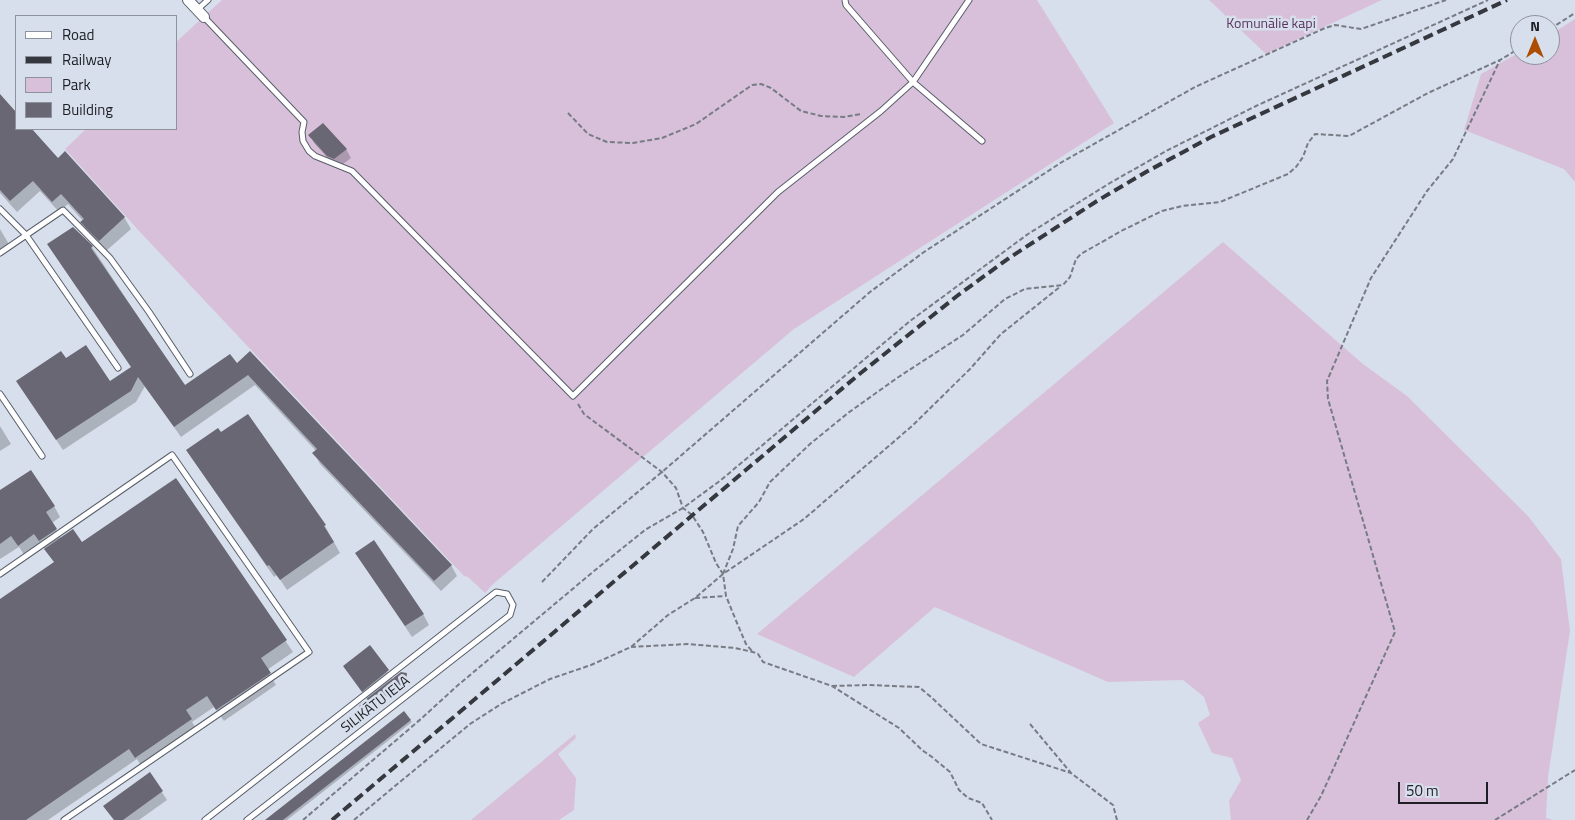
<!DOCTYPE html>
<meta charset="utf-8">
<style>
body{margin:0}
#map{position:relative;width:1575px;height:820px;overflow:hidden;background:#d8dfec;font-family:"Titillium Web",sans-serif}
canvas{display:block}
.legend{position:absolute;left:15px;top:15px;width:162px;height:115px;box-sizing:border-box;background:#d8dfec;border:1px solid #8d929c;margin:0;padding:6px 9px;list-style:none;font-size:15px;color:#1d1f24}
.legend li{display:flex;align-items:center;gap:10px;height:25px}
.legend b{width:25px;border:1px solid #8d929c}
.north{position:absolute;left:1510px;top:15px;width:50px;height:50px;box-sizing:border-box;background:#d8dfec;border:1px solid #8d929c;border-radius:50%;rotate:0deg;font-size:14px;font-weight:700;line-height:20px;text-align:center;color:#1d1f24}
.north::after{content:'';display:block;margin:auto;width:18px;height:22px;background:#ac4d00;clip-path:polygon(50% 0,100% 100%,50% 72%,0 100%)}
.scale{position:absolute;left:1398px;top:782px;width:90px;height:22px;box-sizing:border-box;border:2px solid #1d1f24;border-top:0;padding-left:6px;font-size:15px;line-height:18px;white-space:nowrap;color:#1d1f24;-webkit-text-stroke:4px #d8dfec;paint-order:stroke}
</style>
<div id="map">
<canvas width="1575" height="820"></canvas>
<ul class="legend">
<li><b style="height:6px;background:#fff"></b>Road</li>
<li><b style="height:6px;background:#35383e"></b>Railway</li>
<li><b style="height:14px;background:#d8c0db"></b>Park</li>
<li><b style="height:14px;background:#696774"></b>Building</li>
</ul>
<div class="north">N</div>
<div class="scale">50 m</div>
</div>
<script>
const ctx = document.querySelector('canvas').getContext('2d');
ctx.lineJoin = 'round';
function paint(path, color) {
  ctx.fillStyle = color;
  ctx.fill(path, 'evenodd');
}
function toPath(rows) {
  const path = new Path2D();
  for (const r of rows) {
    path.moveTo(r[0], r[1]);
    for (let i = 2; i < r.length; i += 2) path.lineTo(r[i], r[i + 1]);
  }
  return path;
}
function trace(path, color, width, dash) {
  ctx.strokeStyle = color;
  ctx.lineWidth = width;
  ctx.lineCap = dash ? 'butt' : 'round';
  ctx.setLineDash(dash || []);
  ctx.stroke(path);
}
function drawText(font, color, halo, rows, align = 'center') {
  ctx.font = font + ' "Titillium Web",sans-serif';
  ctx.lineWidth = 5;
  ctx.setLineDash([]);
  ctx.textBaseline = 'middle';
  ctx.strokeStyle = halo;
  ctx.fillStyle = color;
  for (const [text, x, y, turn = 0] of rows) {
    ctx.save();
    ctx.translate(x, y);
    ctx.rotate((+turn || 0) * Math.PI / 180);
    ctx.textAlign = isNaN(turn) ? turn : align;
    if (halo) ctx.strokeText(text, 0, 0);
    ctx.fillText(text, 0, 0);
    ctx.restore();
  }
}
const green = toPath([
 [222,0,1037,0,1114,123,794,329,492,585,485,593,468,577,464,576,140,232,65,149,86,129,176,129,176,42],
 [1209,0,1382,0,1266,54],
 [1575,19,1575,182,1564,169,1464,130,1481,74,1520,52,1520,55,1550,55,1550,35],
 [1223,242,1363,364,1407,396,1528,516,1561,559,1570,631,1548,777,1546,818,1553,820,1231,820,1229,801,1241,780,1232,758,1212,753,1198,723,1210,715,1204,697,1183,680,1108,682,935,607,854,677,757,634],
 [575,734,576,738,558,754,576,778,574,810,559,820,471,820]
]);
const shadow = toPath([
 [0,96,16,113,16,129,30,129,58,159,124,217,131,229,106,251,88,233,82,222,83,221,68,204,59,212,40,191,17,212,0,193],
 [310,135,346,149,351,158,339,167,333,164,314,143],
 [0,229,10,246,0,252],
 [92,247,184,386,236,365,249,353,451,565,457,576,441,591,320,464,314,453,316,451,255,385,181,437,145,386,136,402,63,450,24,392,66,360,109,383,132,367,55,255],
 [248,416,325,526,340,553,287,590,277,575,274,577,187,451,221,434],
 [0,426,11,444,0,451],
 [176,480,293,652,267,670,276,685,224,721,214,707,192,722,198,731,143,769,137,759,48,820,0,820,0,601,55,563,42,545,25,556,19,547,0,559,0,492,54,506,60,517,52,523,61,538,82,544],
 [364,565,423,614,429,625,412,637],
 [370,647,393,680,406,674,407,677,406,687,400,686,399,692,393,692,393,698,387,697,386,703,380,702,379,708,373,707,373,713,362,712,360,710,368,700,344,666],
 [410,720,412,722,287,820,267,820],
 [150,774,167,800,139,820,114,820,105,806]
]);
const building = toPath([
 [0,94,16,112,16,129,32,129,58,158,65,151,125,217,99,241,80,222,84,219,61,194,52,202,33,181,10,201,0,190],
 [323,123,347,149,334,159,327,156,308,135],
 [73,227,93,246,91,248,185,385,230,354,237,363,250,351,452,565,434,581,312,453,317,449,248,375,174,427,138,377,131,391,56,440,16,381,61,351,66,358,86,345,110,381,131,367,47,244],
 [248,414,326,525,324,526,334,542,280,580,269,565,267,566,186,450,218,428,221,432],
 [31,470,55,506,46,512,57,529,39,541,34,534,18,546,11,536,0,544,0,490],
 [176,478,287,640,261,658,271,673,216,710,207,696,186,710,192,719,135,758,129,749,26,820,0,820,0,599,54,562,44,549,73,529,82,542],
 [374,540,424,614,405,626,355,553],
 [370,645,389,670,362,692,343,666],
 [401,672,407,673,405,686,399,685,398,691,393,690,392,696,386,695,385,701,379,700,378,706,373,705,372,712,359,710,360,704],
 [404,711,411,720,283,820,265,820],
 [150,772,163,791,123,820,114,820,103,806]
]);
const path = toPath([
 [1550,29,1575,13],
 [568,113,588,134,607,142,633,143,662,138,696,124,752,85,761,84,771,88,801,111,821,116,843,117,862,114],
 [578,404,584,414,662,472,676,488,683,508,692,515,703,532,716,563,723,574,726,596,737,623,746,644,752,651],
 [723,574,733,549,738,526,759,502,770,482,810,444,848,413,897,378,963,335,1005,299,1025,289,1063,285,1070,277,1076,259,1081,254,1121,231,1162,211,1182,206,1220,202,1288,174,1296,167,1303,157,1308,143,1315,134,1349,136,1428,93,1500,60,1520,48],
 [542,582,593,529,662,472,870,292,924,252,1062,162,1195,87,1325,28,1335,25,1361,29,1446,0],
 [695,598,726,596],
 [631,647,688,644,735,648,753,652,758,654,763,662,832,686,899,728,922,750,932,757,950,772,959,790,968,798,982,803,992,820],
 [832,686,868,685,919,687,931,697,981,744,1071,773],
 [1030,724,1071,773,1113,805,1117,820],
 [303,820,422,718,457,686,594,571,645,530,683,508,721,480,910,321,1028,234,1110,183,1168,150,1256,106,1488,0],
 [354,820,470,724,501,704,550,679,591,665,631,647,668,615,695,598,723,574,804,519,912,426,970,369,1001,334,1061,286],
 [1307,820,1321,796,1395,632,1328,399,1327,381,1371,278,1427,191,1453,159,1500,60],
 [1495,820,1575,770]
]);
const service = toPath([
 [845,0,846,5,913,82,982,141],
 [198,9,208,0],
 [204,17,304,122,302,132,303,141,309,151,315,156,352,171,573,396,778,192,881,111,913,82,969,0],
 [0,209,26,235,118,368],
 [0,253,63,210,110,258,149,312,190,374],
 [0,394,42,456],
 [0,574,172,455,309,652,64,820],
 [205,820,496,592,507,594,513,605,510,615,247,820]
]);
const minor = toPath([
 [188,0,204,17]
]);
const rail = toPath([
 [332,820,857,376,957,296,1009,258,1097,201,1146,172,1211,137,1507,0]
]);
const parkNames = [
 ["Komunālie kapi",1271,25]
];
const streetNames = [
 ["SILIKĀTU IELA",376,705,-38]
];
paint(green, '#d8c0db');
paint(shadow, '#0003');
paint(building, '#696774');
trace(service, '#585e69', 7);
trace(minor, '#585e69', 12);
trace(path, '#777c84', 2, [5, 2.5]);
trace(service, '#fff', 5);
trace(minor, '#fff', 10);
trace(rail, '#35383e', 4, [10, 5]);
drawText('14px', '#59345f', '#d8dfec', parkNames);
drawText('14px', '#1d1f24', '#d8dfec', streetNames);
</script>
